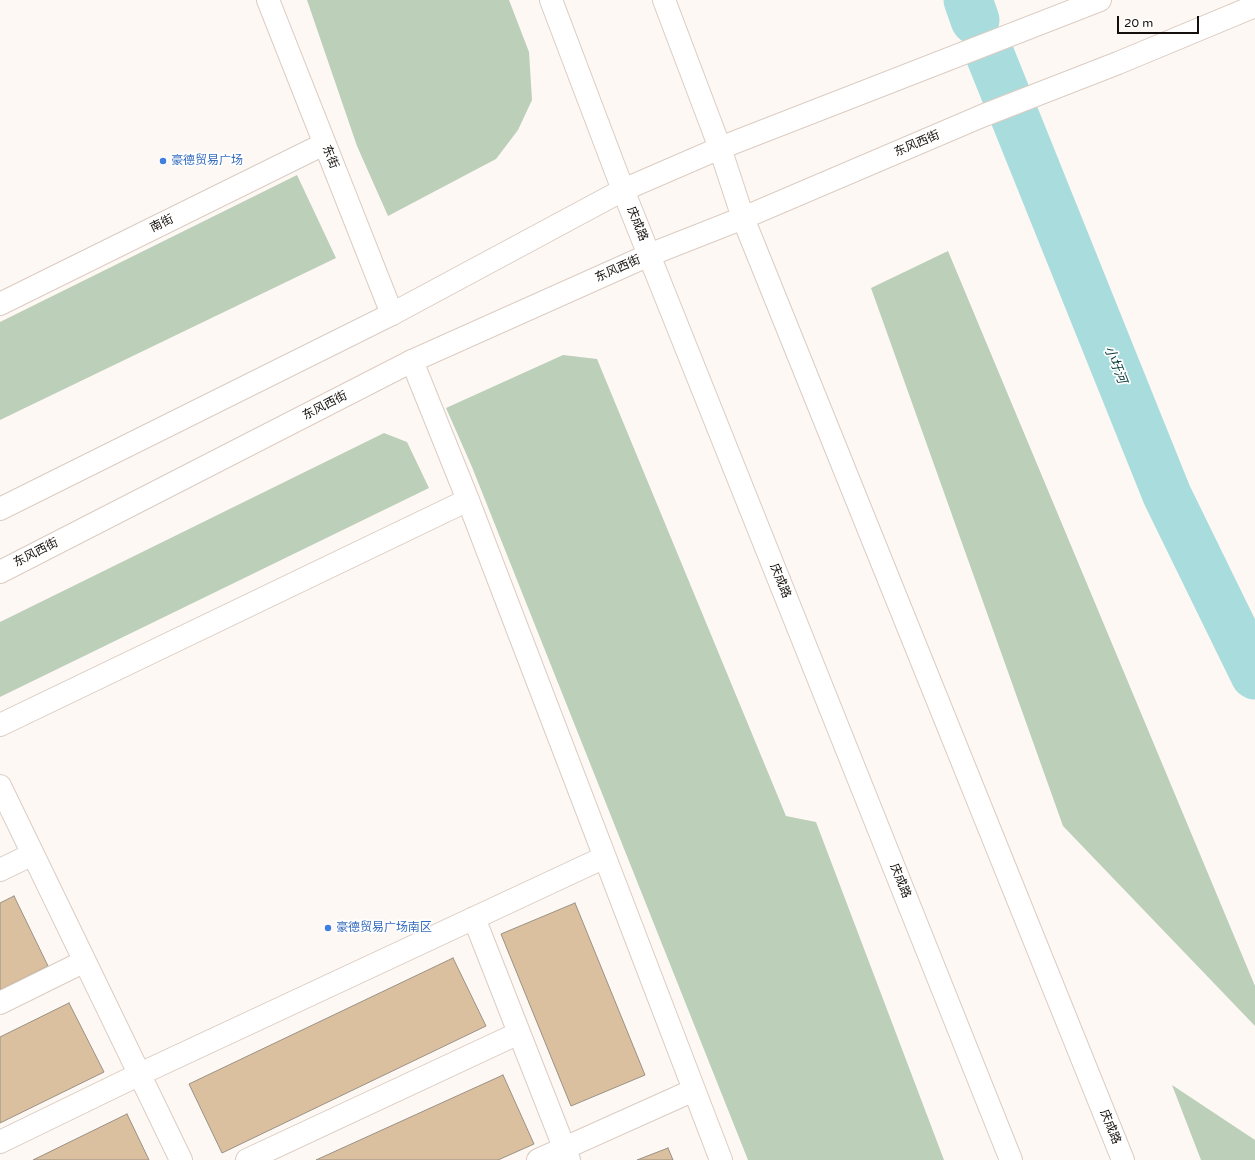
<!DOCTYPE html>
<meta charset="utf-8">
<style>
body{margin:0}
#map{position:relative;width:1255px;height:1160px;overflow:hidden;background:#fef8f4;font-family:"Varela Round",sans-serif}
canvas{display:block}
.scale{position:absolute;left:1117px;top:16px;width:82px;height:18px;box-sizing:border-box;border:2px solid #140f0c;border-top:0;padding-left:5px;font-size:12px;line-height:14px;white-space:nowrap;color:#140f0c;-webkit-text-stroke:3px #fff;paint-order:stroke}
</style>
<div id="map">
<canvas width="1255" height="1160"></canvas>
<div class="scale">20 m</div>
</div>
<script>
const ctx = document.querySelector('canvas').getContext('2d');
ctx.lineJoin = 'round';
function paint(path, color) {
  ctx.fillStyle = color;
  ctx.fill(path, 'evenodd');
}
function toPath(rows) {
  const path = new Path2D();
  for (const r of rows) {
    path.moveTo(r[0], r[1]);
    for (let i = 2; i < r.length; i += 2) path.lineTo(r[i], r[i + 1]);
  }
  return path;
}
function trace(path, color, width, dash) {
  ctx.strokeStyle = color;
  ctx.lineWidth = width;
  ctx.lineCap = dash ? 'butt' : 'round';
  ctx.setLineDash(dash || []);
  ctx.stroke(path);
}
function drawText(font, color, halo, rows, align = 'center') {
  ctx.font = font + ' "Varela Round","Noto Sans SC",sans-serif';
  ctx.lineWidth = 3.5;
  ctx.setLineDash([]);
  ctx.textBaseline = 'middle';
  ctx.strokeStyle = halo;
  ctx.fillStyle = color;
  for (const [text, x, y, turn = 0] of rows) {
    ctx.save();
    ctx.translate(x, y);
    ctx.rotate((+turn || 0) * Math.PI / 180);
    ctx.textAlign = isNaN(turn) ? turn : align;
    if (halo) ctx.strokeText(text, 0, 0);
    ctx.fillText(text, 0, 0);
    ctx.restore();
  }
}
const green = toPath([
 [307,0,509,0,529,52,532,100,518,130,496,159,388,216,357,146],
 [297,175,336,258,0,420,0,322],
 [948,251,1255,986,1255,1026,1063,826,871,288],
 [563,355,597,359,786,816,816,822,944,1160,748,1160,472,467,446,408],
 [384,433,407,442,429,488,0,697,0,622],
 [1172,1085,1255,1140,1255,1160,1201,1160]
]);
const river = toPath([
 [968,0,975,20],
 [988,50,1167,495,1255,675]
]);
const building = toPath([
 [14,896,48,966,0,990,0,903,14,896],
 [575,903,645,1075,571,1106,501,934,575,903],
 [453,958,486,1026,222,1153,189,1084,453,958],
 [69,1003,104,1072,0,1123,0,1037,69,1003],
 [503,1075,534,1144,498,1160,316,1160,503,1075],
 [127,1114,149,1160,33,1160,127,1114],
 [668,1148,673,1160,637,1160,668,1148]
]);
const minor = toPath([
 [268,0,392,314],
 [0,304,324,144],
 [412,361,468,500,721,1160],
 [0,725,468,500],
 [0,786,181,1160],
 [0,870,33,854],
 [474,918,569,1160],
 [0,1003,85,961],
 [0,1142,140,1074,605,857],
 [247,1160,519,1033],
 [538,1160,694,1090]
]);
const major = toPath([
 [551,0,623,190,1011,1160],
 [664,0,720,148,743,218,1123,1160],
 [0,509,392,314,623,190,720,148,1100,0],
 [0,572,412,361,649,255,743,218,982,116,1118,63,1255,6]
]);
const markers = [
 [163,161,4,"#3f7fe0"],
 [328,928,4,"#3f7fe0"]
];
const streetNames = [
 ["东风西街",917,144,-23],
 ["东街",330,157,68],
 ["南街",162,224,-26],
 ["庆成路",637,224,68],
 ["东风西街",618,269,-24],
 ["东风西街",325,406,-27],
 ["东风西街",36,553,-27],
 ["庆成路",780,581,68],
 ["庆成路",900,881,68],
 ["庆成路",1110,1127,68]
];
const shopNames = [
 ["豪德贸易广场",171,161],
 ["豪德贸易广场南区",336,928]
];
const waterNames = [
 ["小圩河",1115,365,68]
];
paint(green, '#bccfb9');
trace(river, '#a9dddd', 49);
paint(building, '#dac09f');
trace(building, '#9a9084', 1);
trace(minor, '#dbccc2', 24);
trace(major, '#dbccc2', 24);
trace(minor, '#fff', 22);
trace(major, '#fff', 22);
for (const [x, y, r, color] of markers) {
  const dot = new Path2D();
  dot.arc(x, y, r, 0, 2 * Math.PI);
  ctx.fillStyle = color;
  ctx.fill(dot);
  trace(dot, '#fff', 1.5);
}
drawText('12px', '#140f0c', '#fff', streetNames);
drawText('12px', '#366cbe', '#fff', shopNames, 'left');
drawText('italic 13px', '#073a3b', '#fff', waterNames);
</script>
